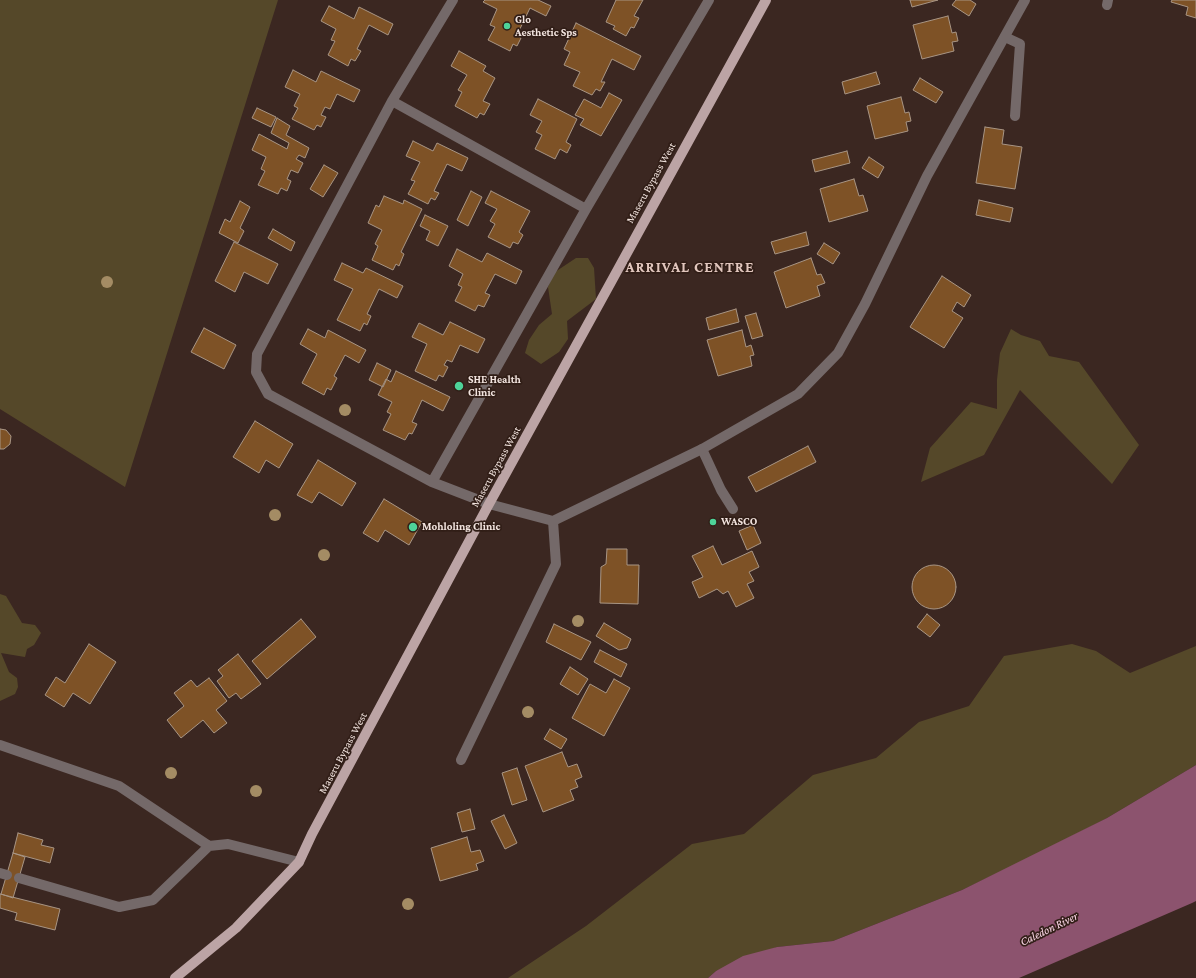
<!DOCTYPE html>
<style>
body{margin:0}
canvas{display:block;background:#3b2721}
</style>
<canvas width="1196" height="978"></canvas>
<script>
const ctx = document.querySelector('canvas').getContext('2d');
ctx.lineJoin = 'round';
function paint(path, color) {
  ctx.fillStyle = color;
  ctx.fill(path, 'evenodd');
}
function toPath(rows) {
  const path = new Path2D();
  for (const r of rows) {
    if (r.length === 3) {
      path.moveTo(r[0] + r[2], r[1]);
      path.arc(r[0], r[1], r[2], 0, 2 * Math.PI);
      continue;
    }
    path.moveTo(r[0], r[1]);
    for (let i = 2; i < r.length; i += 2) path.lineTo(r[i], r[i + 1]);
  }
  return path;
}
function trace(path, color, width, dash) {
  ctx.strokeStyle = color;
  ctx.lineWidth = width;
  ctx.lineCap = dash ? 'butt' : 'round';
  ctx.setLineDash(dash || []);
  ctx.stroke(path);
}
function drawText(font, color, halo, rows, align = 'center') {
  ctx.font = font + ' "Crimson Pro",serif';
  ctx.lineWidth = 3.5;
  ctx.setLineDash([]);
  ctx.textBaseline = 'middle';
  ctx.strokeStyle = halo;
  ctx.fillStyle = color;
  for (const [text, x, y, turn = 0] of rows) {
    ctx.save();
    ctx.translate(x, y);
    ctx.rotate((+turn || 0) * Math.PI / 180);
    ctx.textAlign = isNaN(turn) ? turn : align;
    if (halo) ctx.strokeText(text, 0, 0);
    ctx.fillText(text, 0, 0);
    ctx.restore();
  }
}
const green = toPath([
 [0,0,278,0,125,487,0,409],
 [576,258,588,258,594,268,596,299,567,321,568,339,559,352,541,364,525,353,529,340,539,325,552,314,548,287,555,272],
 [1011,329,1021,335,1040,341,1049,356,1079,362,1139,445,1112,484,1020,390,984,455,921,482,930,448,971,402,997,409,997,380,1000,353],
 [0,594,6,596,22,623,35,625,41,633,34,645,27,649,25,657,1,653,9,672,17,678,18,687,15,694,0,701],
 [1072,644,1096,651,1130,673,1196,646,1196,765,1107,818,1041,852,962,890,833,941,777,947,716,971,708,978,508,978,586,926,692,844,744,834,813,775,876,758,919,722,969,706,1004,656]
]);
const water = toPath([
 [1196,765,1196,901,1192,903,1019,978,708,978,716,971,743,956,777,947,833,941,962,890,1107,818]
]);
const building = toPath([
 [485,0,538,0,551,6,546,16,530,8,517,35,521,38,517,46,513,44,510,51,488,40,495,27,490,25,497,9,483,2,485,0],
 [616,0,643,0,634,16,639,18,634,28,631,27,626,36,613,29,615,26,606,22,616,0],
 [910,0,938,0,912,7,910,0],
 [956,0,970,0,976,4,969,16,952,5,956,0],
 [1172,0,1196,0,1196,18,1186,15,1188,7,1171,2,1172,0],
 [329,6,354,19,359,7,393,24,388,35,369,25,357,49,361,51,355,61,351,59,348,66,328,55,335,41,331,40,336,29,321,21,329,6],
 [948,16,952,33,956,32,958,41,952,42,954,51,922,59,913,25,948,16],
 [576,23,641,56,634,70,612,59,601,82,605,82,600,91,596,89,592,95,573,86,580,72,564,65,570,52,564,49,576,23],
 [459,51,486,66,483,71,495,78,483,101,490,104,484,115,480,113,477,118,455,106,462,92,458,90,467,75,451,66,459,51],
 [293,70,316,82,321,71,360,90,354,102,337,94,330,109,325,107,321,115,326,117,321,127,317,125,314,130,292,119,298,108,294,106,300,94,285,87,293,70],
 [876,72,880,84,845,94,842,82,876,72],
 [920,78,943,92,936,103,913,90,920,78],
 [609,93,622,100,601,136,580,125,584,119,575,115,584,99,601,108,609,93],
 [901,97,905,113,909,112,911,121,906,122,908,131,875,139,867,106,901,97],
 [538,99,577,119,566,142,571,145,567,153,560,149,555,159,535,149,542,135,536,132,542,121,530,115,538,99],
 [257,108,276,117,271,127,252,118,257,108],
 [277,118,290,126,286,135,309,148,305,158,299,155,296,159,303,163,298,173,291,170,287,179,291,181,287,191,281,188,278,194,258,185,265,171,261,169,266,157,252,150,259,134,287,149,289,143,271,133,277,118],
 [985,127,1004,130,1002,144,1022,147,1015,189,976,183,985,127],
 [413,141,433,151,437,143,468,158,462,171,447,164,434,191,439,193,435,200,431,198,428,204,408,194,415,181,411,180,420,162,406,156,413,141],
 [847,151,850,163,815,172,812,160,847,151],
 [869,157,884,167,878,178,862,168,869,157],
 [324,165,338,173,323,197,310,189,324,165],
 [854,179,859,196,863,195,868,211,829,222,820,189,854,179],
 [471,191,482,197,468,226,457,220,471,191],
 [491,191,530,211,519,232,523,235,518,244,513,242,510,248,488,237,495,224,490,221,497,209,485,203,491,191],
 [384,196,403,204,404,200,422,209,401,252,404,254,399,266,396,264,393,270,372,260,378,246,375,244,382,230,368,223,376,205,379,207,384,196],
 [979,200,1013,208,1010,222,976,215,979,200],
 [240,201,250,207,240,228,244,231,238,243,219,233,225,219,230,222,240,201],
 [425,215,448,226,438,246,426,240,430,231,420,226,425,215],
 [273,229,295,242,291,251,268,238,273,229],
 [806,232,809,245,775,254,771,242,806,232],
 [234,242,278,264,268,284,244,272,235,292,215,281,234,242],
 [824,243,840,253,833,264,817,254,824,243],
 [457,249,482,262,487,253,522,271,516,284,495,274,485,293,490,295,484,307,478,305,475,311,455,301,462,287,458,285,463,274,449,266,457,249],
 [811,258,817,275,821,274,825,283,817,286,820,296,786,308,774,272,811,258],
 [342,263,363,273,366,268,403,286,397,298,379,289,367,314,371,316,367,325,364,323,360,331,337,320,353,289,334,280,342,263],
 [942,276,971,295,964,307,957,302,952,311,963,318,944,348,910,327,942,276],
 [736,309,739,322,709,330,706,318,736,309],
 [756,313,763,336,752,339,745,316,756,313],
 [450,322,485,339,478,353,460,345,452,362,447,360,444,365,448,367,443,377,439,375,436,381,415,371,427,344,412,337,419,323,443,335,450,322],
 [204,328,236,345,224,369,191,352,204,328],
 [308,329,325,338,328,330,366,350,359,363,345,355,334,376,337,378,331,390,327,388,324,395,302,383,317,354,300,344,308,329],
 [742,330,746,347,751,345,754,355,750,356,752,366,718,376,707,340,742,330],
 [377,363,391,370,383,387,369,380,377,363],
 [396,371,450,397,443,411,422,400,412,422,417,424,412,434,409,433,405,440,383,430,391,414,387,412,392,402,378,395,386,379,391,382,396,371],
 [255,421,293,444,279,468,266,460,259,473,233,457,255,421],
 [0,429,6,430,11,436,10,444,4,449,0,449,0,429],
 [808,446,816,462,756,492,748,477,808,446],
 [318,460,356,483,342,506,319,492,312,503,297,495,318,460],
 [384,499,422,522,409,545,385,530,378,542,363,533,384,499],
 [753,525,761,543,747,550,739,531,753,525],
 [713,546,722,565,752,551,759,567,749,572,754,581,747,584,754,598,736,607,728,591,723,594,717,589,699,598,692,582,703,577,692,556,713,546],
 [607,549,627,549,627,565,639,565,638,604,600,603,601,567,606,564,607,549],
 [934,587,22],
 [927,614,940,625,930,637,917,627,927,614],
 [301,619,316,637,267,679,252,661,301,619],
 [604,623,631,639,627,648,619,650,596,636,604,623],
 [554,624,591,642,581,660,546,642,554,624],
 [89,644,116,662,90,704,73,693,64,707,45,695,56,677,65,683,89,644],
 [600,650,627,664,621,677,594,662,600,650],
 [238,654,261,684,241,699,236,693,229,698,217,681,223,676,218,670,238,654],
 [570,667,588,679,578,695,560,684,570,667],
 [209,678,227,701,216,710,227,723,214,733,203,720,181,738,167,720,184,706,174,693,191,680,197,687,209,678],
 [614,679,630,688,604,736,572,718,590,684,606,693,614,679],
 [550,729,567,739,561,749,544,739,550,729],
 [562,752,568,767,577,764,582,777,575,780,578,787,570,790,574,800,543,812,525,766,562,752],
 [517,768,527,800,512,805,502,773,517,768],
 [470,809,475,829,462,832,457,813,470,809],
 [504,815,517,843,505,849,491,821,504,815],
 [18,833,43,840,41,845,54,848,50,863,13,853,18,833],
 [467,837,471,852,480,850,484,861,476,864,478,870,440,881,431,848,467,837],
 [13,853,25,857,13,898,1,894,13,853],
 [0,894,60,909,55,930,15,920,17,913,0,908,0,894]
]);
const service = toPath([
 [1107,5,1108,0],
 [1005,37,1020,44,1015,116],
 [702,449,721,490,733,509],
 [0,745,119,786,209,846],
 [461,760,556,564,553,521],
 [0,873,7,875],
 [19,878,119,907,153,900,209,846,228,844,299,862]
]);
const minor = toPath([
 [453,0,392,101,257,354,256,372,268,394,432,482,489,504,553,521,702,449,798,394,838,353,865,304,927,176,1025,0],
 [392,101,586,209],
 [432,482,586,209,709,0]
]);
const primary = toPath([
 [175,978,236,928,299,862,312,834,489,504,766,0]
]);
const trees = [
 [107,282],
 [345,410],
 [275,515],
 [324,555],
 [578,621],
 [528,712],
 [171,773],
 [256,791],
 [408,904]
];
const markers = [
 [507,26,4,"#4ed399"],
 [459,386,5,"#4ed399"],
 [713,522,4,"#4ed399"],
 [413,527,5,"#4ed399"]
];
const poiNames = [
 ["Glo",515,20],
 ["Aesthetic Sps",515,33],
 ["SHE Health",468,380],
 ["Clinic",468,393],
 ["WASCO",721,522],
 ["Mohloling Clinic",422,527]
];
const streetNames = [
 ["Maseru Bypass West",651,183,-61],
 ["Maseru Bypass West",496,467,-61],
 ["Maseru Bypass West",343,753,-62]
];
const waterNames = [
 ["Caledon River",1049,929,-26]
];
const districtNames = [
 ["ARRIVAL CENTRE",690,267]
];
paint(green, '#554829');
paint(water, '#8c536e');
paint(building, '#7e5226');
trace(building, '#a89584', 1);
trace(service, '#746969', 10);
trace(minor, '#746969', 10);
trace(primary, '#bca4a5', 10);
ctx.fillStyle = '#a48c64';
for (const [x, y] of trees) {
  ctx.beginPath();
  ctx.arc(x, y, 6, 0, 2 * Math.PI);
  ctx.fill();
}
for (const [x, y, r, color] of markers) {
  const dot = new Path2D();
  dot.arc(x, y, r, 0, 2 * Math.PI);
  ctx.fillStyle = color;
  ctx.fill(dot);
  trace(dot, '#311e17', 1.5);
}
drawText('bold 11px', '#f2e4df', '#311e17', poiNames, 'left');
drawText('11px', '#f2e4df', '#311e17', streetNames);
drawText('italic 12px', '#fdd8e8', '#311e17', waterNames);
ctx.letterSpacing = '1px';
drawText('bold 15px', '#e1c6bd', '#311e17', districtNames);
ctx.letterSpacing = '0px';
</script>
